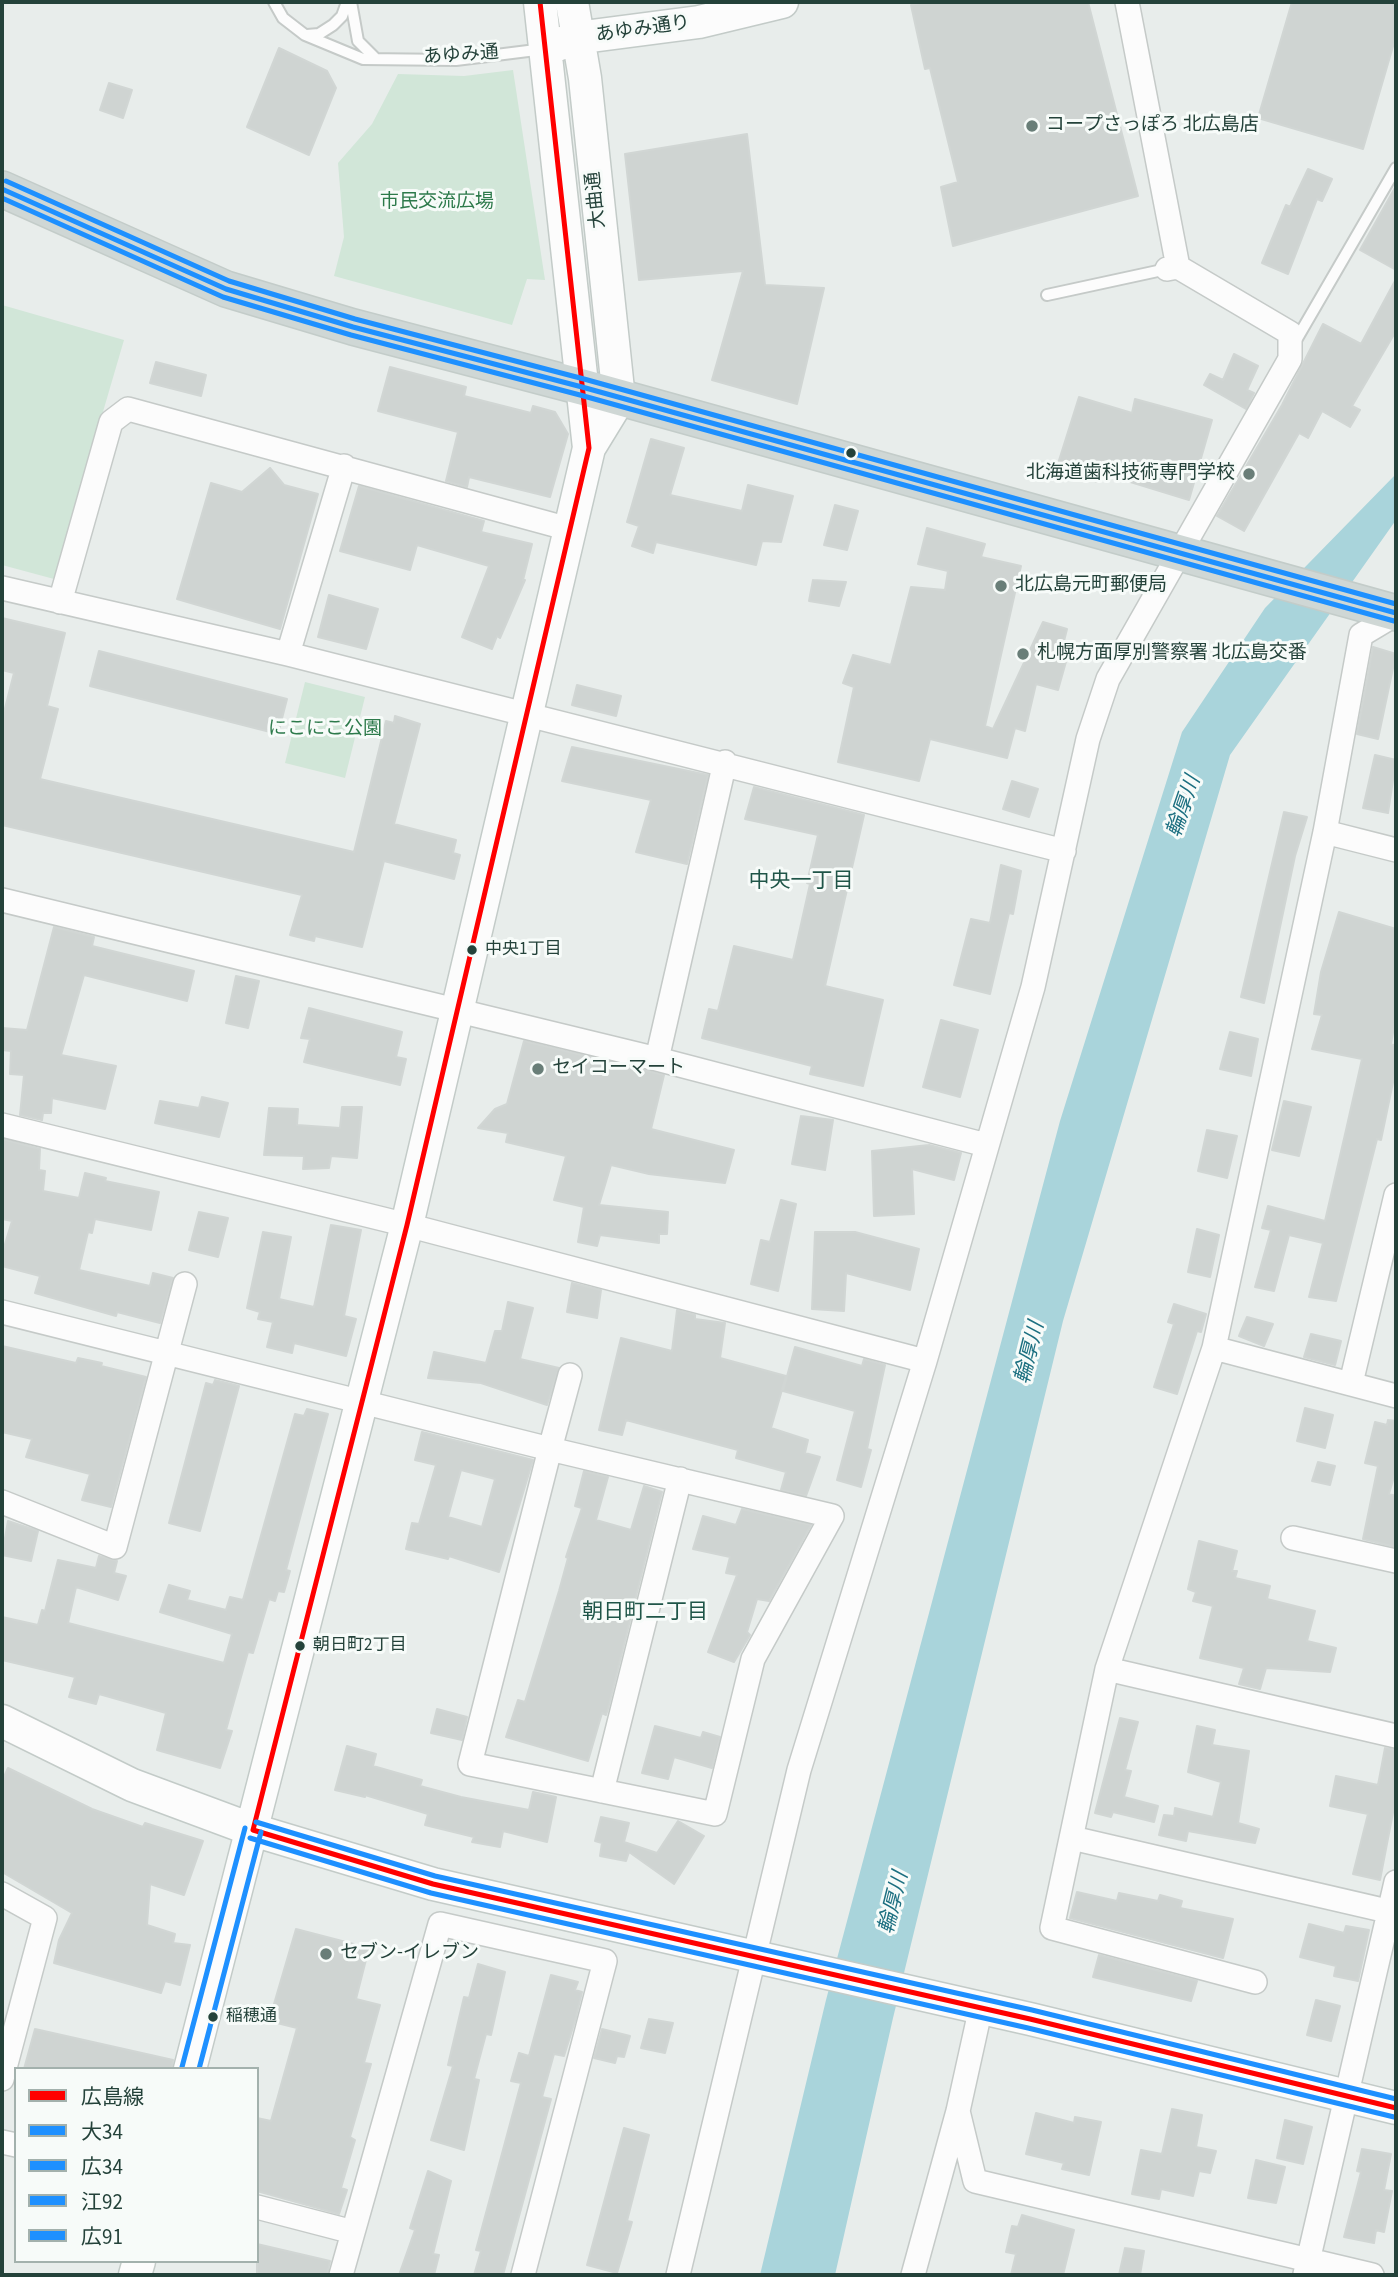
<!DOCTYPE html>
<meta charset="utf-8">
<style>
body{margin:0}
#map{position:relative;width:1398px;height:2277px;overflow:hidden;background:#e8edeb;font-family:"Source Sans 3","Noto Sans JP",sans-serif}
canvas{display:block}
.frame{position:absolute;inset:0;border:4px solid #24423a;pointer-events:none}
.legend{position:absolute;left:14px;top:2067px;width:245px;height:196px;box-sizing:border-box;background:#f7fbf9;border:2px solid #a3b1ad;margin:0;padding:9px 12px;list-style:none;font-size:21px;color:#24423a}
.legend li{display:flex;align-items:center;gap:14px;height:35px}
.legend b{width:35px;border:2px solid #a3b1ad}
</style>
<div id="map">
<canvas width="1398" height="2277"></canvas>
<div class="frame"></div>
<ul class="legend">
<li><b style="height:9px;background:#f00"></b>広島線</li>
<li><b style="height:9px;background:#1e90ff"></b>大34</li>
<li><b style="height:9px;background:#1e90ff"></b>広34</li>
<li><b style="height:9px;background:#1e90ff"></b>江92</li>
<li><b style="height:9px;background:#1e90ff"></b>広91</li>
</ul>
</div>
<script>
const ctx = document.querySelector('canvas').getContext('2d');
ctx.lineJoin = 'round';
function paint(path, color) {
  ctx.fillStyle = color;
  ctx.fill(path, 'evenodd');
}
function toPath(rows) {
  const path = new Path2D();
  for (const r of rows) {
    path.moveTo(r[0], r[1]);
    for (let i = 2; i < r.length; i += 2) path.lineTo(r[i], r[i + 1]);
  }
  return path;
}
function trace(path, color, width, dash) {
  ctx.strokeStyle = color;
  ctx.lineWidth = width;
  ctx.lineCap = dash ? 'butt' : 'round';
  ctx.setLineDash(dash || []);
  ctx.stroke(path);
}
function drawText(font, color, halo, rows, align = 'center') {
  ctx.font = font + ' "Source Sans 3","Noto Sans JP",sans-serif';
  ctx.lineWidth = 6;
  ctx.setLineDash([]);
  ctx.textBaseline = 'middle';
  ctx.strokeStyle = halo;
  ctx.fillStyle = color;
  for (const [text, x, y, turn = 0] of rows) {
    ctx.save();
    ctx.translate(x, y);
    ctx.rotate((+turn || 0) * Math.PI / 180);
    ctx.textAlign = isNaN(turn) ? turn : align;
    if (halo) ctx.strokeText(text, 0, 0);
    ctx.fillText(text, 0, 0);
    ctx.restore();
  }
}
const green = toPath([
 [513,70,545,280,527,279,512,325,334,276,344,237,338,163,372,124,398,74,464,76],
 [2,305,124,340,54,579,2,565],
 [305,682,365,697,345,778,285,763]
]);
const water = toPath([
 [1396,474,1396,520,1230,755,1063,1321,893,2018,835,2275,760,2275,826,2000,1060,1121,1182,732,1265,608]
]);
const building = toPath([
 [926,2,1088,2,1138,196,953,246,941,187,958,182,930,68,925,69,911,5,926,2],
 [1292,2,1396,2,1396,36,1363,149,1258,118,1292,2],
 [279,48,327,71,336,88,309,155,247,127,279,48],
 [109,83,132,90,123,118,100,110,109,83],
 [747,134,765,285,824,288,797,404,712,380,743,271,639,280,625,154,747,134],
 [1308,169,1332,179,1322,201,1317,199,1288,274,1262,263,1286,205,1290,207,1308,169],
 [1396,186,1396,270,1360,250,1396,186],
 [1396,279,1396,331,1352,406,1360,410,1350,427,1322,411,1308,438,1299,433,1244,531,1217,516,1282,405,1323,324,1361,344,1396,279],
 [1234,354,1258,366,1247,390,1254,393,1246,409,1204,385,1210,374,1223,380,1234,354],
 [156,362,206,375,201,396,150,383,156,362],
 [390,367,466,387,464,396,531,413,533,406,555,412,568,434,550,497,469,477,467,487,446,481,458,432,378,411,390,367],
 [1079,397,1132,413,1135,399,1212,420,1189,500,1101,473,1098,482,1056,470,1079,397],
 [651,439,684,448,670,495,742,511,748,485,793,496,781,542,762,541,756,565,656,542,653,553,632,546,639,526,627,522,651,439],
 [270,468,284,485,318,494,280,629,177,599,211,483,242,492,270,468],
 [359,486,484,521,481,532,532,544,523,580,525,580,500,638,497,636,492,649,462,637,489,566,417,545,410,570,340,551,359,486],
 [835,505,858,511,847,550,824,545,835,505],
 [927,528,985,544,981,557,1021,566,985,726,993,729,1043,622,1067,629,1064,641,1071,644,1058,690,1036,684,1025,731,1015,728,1007,758,930,739,919,781,838,762,854,687,843,683,853,655,891,665,911,587,945,590,948,571,918,564,927,528],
 [813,580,846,582,839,606,809,601,813,580],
 [329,595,378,609,366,649,318,637,329,595],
 [2,618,65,633,47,706,58,709,40,779,354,852,386,721,394,723,395,716,420,724,394,824,456,840,453,853,460,855,454,879,384,861,362,947,315,936,314,941,290,935,302,895,2,825,2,720,14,673,2,670,2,618],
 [1373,647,1396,654,1378,739,1357,734,1373,647],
 [99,651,287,699,278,734,90,686,99,651],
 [577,685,621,696,616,716,572,705,577,685],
 [572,747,708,775,687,864,636,852,651,800,562,781,572,747],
 [1375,755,1396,760,1388,813,1363,808,1375,755],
 [1012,781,1038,789,1029,817,1003,809,1012,781],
 [754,787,864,815,825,986,883,1000,863,1086,810,1074,812,1066,702,1038,709,1009,718,1011,734,946,793,960,810,884,807,883,818,835,745,819,754,787],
 [1284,812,1307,817,1295,856,1264,1003,1241,997,1284,812],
 [1001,865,1021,871,1013,914,1009,913,990,994,954,985,971,919,990,923,1001,865],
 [1339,912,1396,929,1396,1015,1391,1044,1396,1046,1396,1068,1381,1140,1377,1139,1336,1301,1309,1297,1323,1243,1289,1235,1274,1291,1255,1287,1271,1230,1262,1228,1268,1206,1325,1221,1346,1130,1362,1059,1312,1049,1322,1015,1314,1014,1321,972,1339,912],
 [54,927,94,937,92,946,194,971,187,1001,84,975,61,1055,116,1066,105,1109,52,1098,51,1113,43,1113,42,1120,20,1115,24,1075,10,1074,11,1051,2,1050,2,1028,27,1030,54,927],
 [236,976,259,981,248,1028,226,1023,236,976],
 [309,1008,402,1032,396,1057,406,1059,400,1085,304,1062,310,1039,301,1038,309,1008],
 [941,1020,978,1030,960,1097,923,1087,941,1020],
 [1230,1032,1258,1039,1251,1076,1220,1069,1230,1032],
 [524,1041,664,1075,651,1129,734,1150,725,1183,649,1174,611,1165,599,1205,668,1212,667,1234,659,1234,659,1243,600,1235,597,1246,578,1242,584,1207,554,1200,566,1156,506,1142,508,1133,478,1128,495,1109,507,1104,524,1041],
 [202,1097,228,1103,219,1137,155,1123,160,1101,199,1108,202,1097],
 [1284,1101,1311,1107,1299,1156,1272,1150,1284,1101],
 [342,1107,362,1107,357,1158,331,1156,329,1168,303,1169,304,1156,264,1155,269,1108,298,1109,297,1125,340,1128,342,1107],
 [801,1116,833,1120,825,1170,792,1164,801,1116],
 [1207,1130,1237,1136,1227,1178,1198,1171,1207,1130],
 [2,1139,40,1149,39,1170,45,1171,43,1191,79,1198,85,1173,106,1178,105,1181,159,1192,151,1230,95,1219,92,1233,88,1232,79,1270,150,1286,153,1273,173,1278,160,1323,117,1312,116,1316,35,1293,40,1276,2,1266,2,1254,12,1221,2,1219,2,1139],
 [929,1145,961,1153,954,1180,912,1169,914,1214,874,1216,872,1151,929,1145],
 [781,1200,796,1204,778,1291,751,1284,761,1240,770,1242,781,1200],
 [199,1212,228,1218,218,1257,189,1250,199,1212],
 [331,1225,361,1230,344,1316,356,1319,346,1356,294,1343,292,1353,267,1347,273,1322,258,1319,260,1312,247,1308,263,1232,291,1237,279,1299,314,1307,331,1225],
 [1197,1229,1219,1235,1210,1277,1188,1272,1197,1229],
 [815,1232,855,1232,919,1249,910,1290,846,1273,844,1311,812,1309,815,1232],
 [572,1283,601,1290,597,1318,567,1312,572,1283],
 [508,1302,533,1308,520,1359,559,1368,547,1405,481,1383,428,1378,434,1352,486,1363,495,1331,502,1331,508,1302],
 [1174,1304,1206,1314,1201,1332,1197,1331,1177,1394,1154,1387,1174,1324,1168,1322,1174,1304],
 [677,1310,695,1315,695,1319,725,1323,720,1358,786,1376,771,1428,808,1440,805,1453,820,1457,806,1496,781,1490,786,1472,736,1458,738,1450,626,1420,622,1435,599,1430,621,1338,672,1351,677,1310],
 [1247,1317,1273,1324,1264,1346,1239,1336,1247,1317],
 [1311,1334,1341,1341,1335,1365,1304,1357,1311,1334],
 [2,1346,76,1363,78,1358,102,1363,101,1366,146,1377,111,1507,82,1500,90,1474,26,1457,32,1439,2,1432,2,1346],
 [795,1347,862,1366,864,1359,885,1365,867,1449,871,1450,861,1487,837,1480,855,1411,783,1391,795,1347],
 [215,1380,239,1386,200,1531,169,1523,206,1383,213,1385,215,1380],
 [1305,1408,1333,1415,1325,1448,1297,1441,1305,1408],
 [307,1409,328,1414,286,1570,290,1571,284,1592,278,1591,275,1601,269,1599,253,1653,248,1652,226,1730,232,1731,220,1768,157,1750,166,1713,99,1694,96,1704,69,1697,75,1677,2,1660,2,1617,38,1625,42,1610,45,1611,58,1560,96,1568,99,1556,117,1561,114,1573,126,1576,118,1600,76,1587,68,1623,224,1663,232,1634,160,1612,169,1585,190,1591,187,1600,226,1610,230,1597,243,1600,295,1414,304,1416,307,1409],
 [1388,1420,1396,1421,1396,1470,1389,1494,1396,1496,1396,1547,1363,1539,1378,1466,1365,1463,1375,1422,1387,1425,1388,1420],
 [422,1432,533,1460,499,1572,449,1556,448,1559,406,1549,412,1523,419,1524,436,1465,415,1460,422,1432],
 [461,1470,495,1479,482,1527,448,1517,461,1470],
 [1318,1462,1335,1466,1330,1485,1312,1481,1318,1462],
 [584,1471,608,1477,596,1520,631,1530,644,1486,662,1492,608,1709,606,1715,602,1713,588,1761,506,1737,518,1700,525,1702,559,1591,568,1558,566,1557,582,1508,575,1506,584,1471],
 [742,1509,811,1525,769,1601,757,1599,747,1632,750,1635,734,1662,708,1652,737,1575,726,1573,730,1557,693,1549,703,1516,736,1525,742,1509],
 [8,1521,38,1531,31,1561,2,1555,8,1521],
 [1199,1541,1237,1551,1232,1571,1237,1571,1235,1578,1270,1586,1267,1599,1315,1611,1307,1641,1336,1648,1330,1672,1266,1668,1260,1689,1239,1684,1244,1668,1200,1658,1213,1606,1193,1601,1196,1592,1188,1589,1199,1541],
 [437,1709,467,1717,462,1740,431,1733,437,1709],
 [1120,1718,1138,1722,1125,1770,1131,1771,1124,1797,1158,1806,1154,1822,1113,1812,1111,1817,1095,1813,1120,1718],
 [655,1726,701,1738,703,1732,720,1737,712,1768,674,1757,668,1779,642,1773,655,1726],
 [1197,1726,1215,1730,1212,1745,1249,1751,1238,1823,1259,1829,1255,1843,1188,1831,1186,1841,1159,1835,1164,1815,1174,1816,1175,1808,1213,1817,1221,1782,1188,1772,1197,1726],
 [347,1746,376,1754,373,1766,422,1780,420,1786,461,1797,529,1810,533,1792,556,1797,547,1842,503,1831,500,1847,472,1842,474,1837,425,1825,428,1814,365,1795,365,1797,335,1790,347,1746],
 [1385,1748,1396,1750,1396,1797,1380,1880,1353,1874,1368,1814,1330,1806,1336,1776,1378,1785,1385,1748],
 [8,1768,92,1809,143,1827,145,1823,203,1841,184,1895,150,1884,147,1925,175,1934,173,1943,190,1945,180,1985,165,1981,161,1993,54,1963,59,1940,72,1913,2,1872,2,1781,8,1768],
 [601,1817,629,1823,624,1842,657,1853,678,1821,704,1836,674,1884,629,1852,626,1861,600,1856,602,1843,595,1841,601,1817],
 [1077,1892,1117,1901,1119,1893,1158,1901,1160,1895,1182,1901,1180,1908,1233,1919,1223,1958,1070,1918,1077,1892],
 [1309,1924,1344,1933,1346,1926,1369,1930,1358,1981,1334,1976,1336,1966,1300,1957,1309,1924],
 [296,1929,369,1948,356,1999,380,2005,364,2063,371,2064,350,2137,355,2140,341,2188,347,2190,339,2214,257,2191,257,2118,271,2121,297,2028,269,2021,296,1929],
 [1099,1955,1197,1981,1191,2001,1093,1977,1099,1955],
 [478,1964,505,1972,491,2035,486,2034,474,2079,479,2080,464,2150,431,2140,453,2066,448,2065,464,1997,469,1998,478,1964],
 [551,1975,578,1982,575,1990,582,1992,575,2021,564,2056,554,2054,542,2097,551,2099,503,2275,474,2275,481,2251,476,2250,521,2083,511,2081,519,2053,529,2056,551,1975],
 [1316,2000,1340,2006,1331,2041,1307,2035,1316,2000],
 [649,2019,673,2023,665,2053,641,2048,649,2019],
 [35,2029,173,2060,172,2069,24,2069,35,2029],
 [602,2029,630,2036,624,2057,617,2056,615,2063,594,2058,602,2029],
 [1172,2109,1202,2115,1196,2147,1216,2151,1210,2173,1199,2171,1193,2196,1161,2189,1159,2199,1132,2194,1141,2150,1162,2154,1172,2109],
 [1036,2113,1074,2123,1075,2117,1101,2122,1089,2175,1062,2169,1064,2163,1026,2154,1036,2113],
 [1285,2120,1312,2127,1303,2164,1277,2158,1285,2120],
 [624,2128,649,2135,627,2221,632,2222,617,2273,587,2265,624,2128],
 [1362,2149,1391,2154,1384,2190,1392,2191,1384,2232,1376,2230,1374,2243,1344,2237,1361,2172,1357,2171,1362,2149],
 [1256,2160,1285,2167,1276,2203,1248,2198,1256,2160],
 [428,2171,451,2181,433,2254,439,2255,434,2275,399,2275,415,2230,410,2228,428,2171],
 [1022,2215,1074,2230,1063,2275,1011,2275,1016,2254,1006,2252,1012,2226,1018,2227,1022,2215],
 [257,2244,330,2261,327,2275,257,2275,257,2244],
 [1125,2248,1144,2251,1140,2275,1119,2275,1125,2248]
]);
const lane = toPath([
 [274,2,283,18,305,35,363,59,456,60,544,49],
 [351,2,358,41,376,59],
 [307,35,319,34,333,25,342,16,347,2],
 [1047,295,1167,269],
 [1295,342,1396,168]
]);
const street = toPath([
 [1127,2,1178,267],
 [2,588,288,654,1064,851],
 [60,602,111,422,128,409,569,529],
 [288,654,344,466],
 [1325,832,1396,850],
 [2,900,657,1059,986,1145],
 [657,1059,725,762],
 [2,1125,407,1225,925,1361],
 [2,1312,550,1449,832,1516,753,1659,715,1814,470,1764,550,1449,570,1375],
 [1214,1348,1396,1396],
 [1351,1383,1396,1195],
 [2,1502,115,1547,185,1284],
 [1293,1538,1396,1561],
 [1107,1669,1396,1736],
 [602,1791,680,1479],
 [1072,1838,1396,1913],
 [2,1894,45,1918,2,2079],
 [1255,1982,1052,1928,1107,1669,1214,1348,1325,832,1361,635,1396,614],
 [958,2111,975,2181,1372,2275],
 [2,2142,16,2145],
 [257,2207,353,2232],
 [1305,2274,1396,1882],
 [341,2275,440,1924,605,1961,523,2275],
 [678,2275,799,1770,925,1361,1033,987,1088,739,1108,679,1290,359,1290,333,1178,267,1167,269],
 [913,2275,958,2111,981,2007]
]);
const secondary = toPath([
 [540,2,589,448],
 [557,45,576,38,699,22,782,2],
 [2,1721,132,1785,253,1830,433,1884,1030,2019,1396,2108],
 [190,2069,407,1225,589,448,619,399,585,78,572,2],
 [135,2275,139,2261]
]);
const primary = toPath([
 [2,189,226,289,353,327,582,387,1396,613]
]);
const bus1 = toPath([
 [253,1830,407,1225,589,448,540,2],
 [253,1830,433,1884,1030,2019,1396,2108]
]);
const bus2 = toPath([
 [2,198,223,297,351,335,580,395,1394,621],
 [250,1838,431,1893,1028,2028,1394,2117],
 [199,2069,261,1832]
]);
const bus3 = toPath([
 [256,1822,435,1876,1032,2010,1396,2099],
 [182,2067,245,1828]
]);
const bus4 = toPath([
 [2,189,226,289,353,327,582,387,1396,613]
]);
const bus5 = toPath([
 [6,181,229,281,355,319,584,379,1396,604]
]);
const markers = [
 [1032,126,7,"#697e78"],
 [851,453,6,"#24423a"],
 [1249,474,7,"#697e78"],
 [1001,586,7,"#697e78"],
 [1023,654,7,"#697e78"],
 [472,950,6,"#24423a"],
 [538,1069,7,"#697e78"],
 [300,1646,6,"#24423a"],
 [326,1954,7,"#697e78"],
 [213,2017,6,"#24423a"]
];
const busNames = [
 ["中央1丁目",485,950],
 ["朝日町2丁目",313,1646],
 ["稲穂通",226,2017]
];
const streetNames = [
 ["あゆみ通り",643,30,-8],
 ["あゆみ通",461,56,-4],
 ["大曲通",597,200,-96]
];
const poiNames = [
 ["コープさっぽろ 北広島店",1046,126],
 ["北海道歯科技術専門学校",1235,474,"right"],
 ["北広島元町郵便局",1015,586],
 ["札幌方面厚別警察署 北広島交番",1037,654],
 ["セイコーマート",552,1069],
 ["セブン-イレブン",340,1954]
];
const parkNames = [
 ["市民交流広場",437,203],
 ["にこにこ公園",325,730]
];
const waterNames = [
 ["輪厚川",1185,807,-71],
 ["輪厚川",1031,1353,-76],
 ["輪厚川",895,1903,-76]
];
const neighbourhoodNames = [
 ["中央一丁目",801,882],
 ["朝日町二丁目",645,1613]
];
paint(green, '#d1e6d8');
paint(water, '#a9d4db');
paint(building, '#cfd4d2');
trace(building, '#d1d6d4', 2);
trace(lane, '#c5cac8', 14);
trace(street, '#c5cac8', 26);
trace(secondary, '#c3cbc8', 35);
trace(primary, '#c3ccc9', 38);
trace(lane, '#fcfcfc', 10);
trace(street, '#fcfcfc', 23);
trace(secondary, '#fcfcfc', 32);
trace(primary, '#cfd7d5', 35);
trace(bus1, '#f00', 5);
trace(bus2, '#1e90ff', 5);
trace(bus3, '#1e90ff', 5);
trace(bus4, '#1e90ff', 5);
trace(bus5, '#1e90ff', 5);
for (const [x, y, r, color] of markers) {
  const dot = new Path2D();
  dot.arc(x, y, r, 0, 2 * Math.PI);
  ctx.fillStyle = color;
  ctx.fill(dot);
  trace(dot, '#f7fbf9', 2.5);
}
drawText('17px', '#24423a', '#f7fbf9', busNames, 'left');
drawText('19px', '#24423a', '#f7fbf9', streetNames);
drawText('19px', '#24423a', '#f7fbf9', poiNames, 'left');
drawText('19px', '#2d7a4b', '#f7fbf9', parkNames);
drawText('italic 21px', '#1c6f80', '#f7fbf9', waterNames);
drawText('21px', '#1f5548', '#f7fbf9', neighbourhoodNames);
</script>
